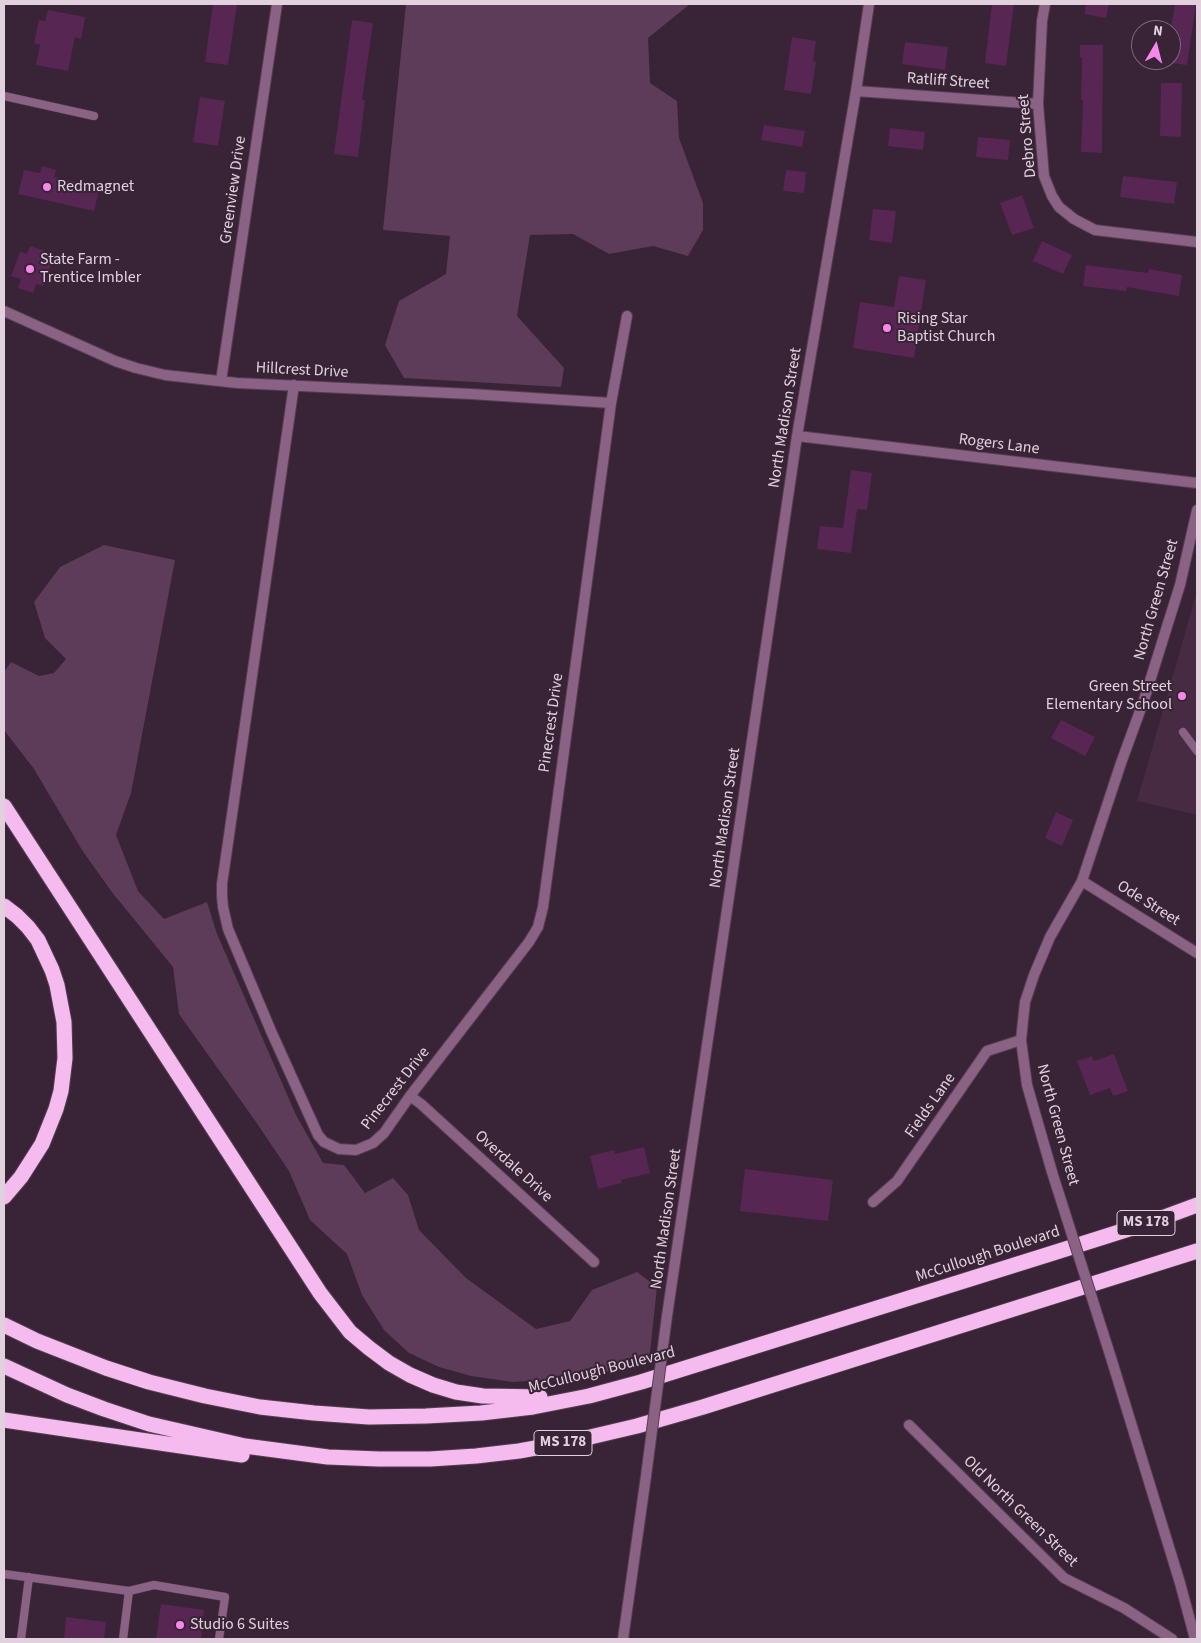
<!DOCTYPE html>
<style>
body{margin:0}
#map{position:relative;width:1201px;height:1643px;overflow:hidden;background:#392336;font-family:"Source Sans 3",sans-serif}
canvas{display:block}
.frame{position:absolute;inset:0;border:5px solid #e0d1dd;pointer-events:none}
.north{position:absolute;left:1131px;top:20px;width:50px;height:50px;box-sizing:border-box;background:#392336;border:1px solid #7c6979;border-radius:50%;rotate:8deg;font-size:14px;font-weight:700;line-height:20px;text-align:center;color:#e0d1dd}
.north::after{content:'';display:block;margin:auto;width:18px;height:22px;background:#f788eb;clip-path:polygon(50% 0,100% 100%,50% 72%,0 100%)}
</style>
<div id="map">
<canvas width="1201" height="1643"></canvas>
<div class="frame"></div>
<div class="north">N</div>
</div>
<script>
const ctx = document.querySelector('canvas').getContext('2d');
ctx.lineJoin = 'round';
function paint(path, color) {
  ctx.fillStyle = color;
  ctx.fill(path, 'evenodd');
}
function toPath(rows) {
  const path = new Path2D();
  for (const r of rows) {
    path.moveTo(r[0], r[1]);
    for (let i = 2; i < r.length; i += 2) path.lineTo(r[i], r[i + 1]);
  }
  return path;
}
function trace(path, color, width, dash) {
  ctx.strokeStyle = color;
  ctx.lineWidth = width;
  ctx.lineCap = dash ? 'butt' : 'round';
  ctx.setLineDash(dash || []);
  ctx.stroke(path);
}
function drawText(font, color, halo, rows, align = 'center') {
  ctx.font = font + ' "Source Sans 3",sans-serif';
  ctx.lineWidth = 4;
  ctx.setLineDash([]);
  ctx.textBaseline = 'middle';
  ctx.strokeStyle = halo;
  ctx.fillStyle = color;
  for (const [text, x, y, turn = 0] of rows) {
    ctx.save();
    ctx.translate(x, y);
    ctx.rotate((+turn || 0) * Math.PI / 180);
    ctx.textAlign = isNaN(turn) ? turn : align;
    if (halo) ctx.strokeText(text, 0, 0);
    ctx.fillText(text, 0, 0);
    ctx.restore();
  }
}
const built = toPath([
 [1197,591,1197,815,1137,801]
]);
const green = toPath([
 [406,4,690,4,648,38,650,83,677,101,679,138,703,203,703,230,688,256,653,246,609,254,573,234,530,235,517,316,564,368,561,387,404,378,385,345,399,301,446,274,450,236,383,230],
 [104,545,175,560,131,793,116,835,138,891,164,919,207,902,217,934,296,1115,323,1163,344,1165,365,1193,393,1178,408,1195,419,1230,466,1278,536,1329,570,1321,592,1290,637,1272,657,1287,649,1362,605,1372,557,1379,513,1382,471,1376,439,1367,409,1353,384,1330,362,1295,347,1254,310,1220,289,1171,256,1122,179,1014,173,967,111,891,82,850,34,769,4,730,4,672,11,662,39,676,54,673,66,659,45,638,34,602,60,567]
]);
const building = toPath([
 [213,4,237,4,228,65,205,62],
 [992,4,1014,4,1006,66,985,63],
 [1086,4,1109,4,1106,18,1085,14],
 [1175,4,1196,4,1187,65,1171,63,1171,26],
 [48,10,85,17,81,39,75,37,68,71,36,65,40,45,34,43,39,20,45,21],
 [352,20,373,23,362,100,365,100,358,157,334,154],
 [792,37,816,41,813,61,816,62,811,94,784,90],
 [905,42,948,47,945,70,902,64],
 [1080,45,1103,45,1102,153,1081,152,1083,100,1081,100,1082,58,1080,57],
 [1161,83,1182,83,1181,137,1160,136],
 [200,97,225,101,218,146,193,142],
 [764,125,805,131,802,147,761,140],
 [890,128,925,132,923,150,888,146],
 [978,137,1010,140,1008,160,976,157],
 [42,166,56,170,54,177,100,187,94,211,18,194,24,170,40,173],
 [786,170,806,172,804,193,783,191],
 [1123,176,1177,182,1174,204,1120,197],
 [1022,195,1034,228,1012,235,1000,203],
 [873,209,896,211,892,243,869,240],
 [1042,241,1072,255,1063,274,1033,261],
 [30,246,45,251,42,259,52,262,43,286,36,284,33,293,18,288,21,279,11,276,20,252,27,254],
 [1086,265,1148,273,1149,269,1182,275,1179,296,1127,287,1126,291,1083,286],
 [899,276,926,280,914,358,853,348,860,302,894,307],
 [851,470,872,473,867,510,857,509,851,553,817,549,820,526,843,528],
 [1061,720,1095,737,1085,756,1051,738],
 [1056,812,1073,820,1062,846,1045,838],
 [1114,1054,1128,1091,1113,1096,1110,1088,1090,1095,1077,1061,1092,1056,1094,1061],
 [644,1147,650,1173,621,1180,622,1183,598,1189,590,1156,614,1150,615,1154],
 [745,1169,833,1180,828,1221,740,1211],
 [161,1604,204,1610,201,1639,156,1639],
 [66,1617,106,1622,104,1639,64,1639]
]);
const service = toPath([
 [4,96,94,116],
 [1183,732,1197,751],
 [4,1574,129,1591,123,1639],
 [129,1591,154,1585,225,1597,219,1639],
 [21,1639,29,1577]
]);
const minor = toPath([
 [1045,4,1042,21,1038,104,1044,176,1052,196,1059,207,1074,219,1095,230,1197,242],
 [856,91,1038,104],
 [4,311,115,361,136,368,165,375,237,383,471,394,611,403],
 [221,381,277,4],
 [294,385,222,884,222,896,223,907,228,929,271,1031,318,1135,324,1142,339,1149,356,1150,373,1143,384,1133,410,1096,529,942,538,927,543,907,611,403,627,316],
 [797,436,1197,483],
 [1082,881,1197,953],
 [410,1096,421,1104,594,1262],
 [873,1202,897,1181,987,1051,1021,1040],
 [667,1316,797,436,856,91,869,4],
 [909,1425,1064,1578,1124,1608,1172,1639],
 [623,1639,646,1476]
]);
const tertiary = toPath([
 [1052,1172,1027,1085,1021,1040,1025,1002,1034,975,1050,937,1082,881,1121,763,1144,700,1180,585,1197,510],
 [1112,1361,1180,1583,1195,1639]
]);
const motorway = toPath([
 [4,806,320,1293,350,1332,369,1348,389,1363,410,1375,433,1385,456,1392,483,1396,540,1397],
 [4,906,17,916,28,927,38,940,52,970,57,985,64,1022,65,1058,61,1091,56,1109,42,1144,21,1177,4,1197],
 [4,1325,37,1341,106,1368,149,1382,205,1396,260,1407,314,1413,369,1417,426,1416,481,1413,533,1407,589,1396,641,1382,1053,1253,1151,1222,1197,1205],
 [4,1366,67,1395,104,1409,149,1424,245,1446,328,1457,379,1459,430,1459,476,1456,519,1451,569,1442,637,1426,703,1407,1197,1251],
 [4,1420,242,1455]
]);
const minorBridge = toPath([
 [646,1476,667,1316]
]);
const tertiaryBridge = toPath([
 [1052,1172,1112,1361]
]);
const markers = [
 [47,187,5,"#f788eb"],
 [30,269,5,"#f788eb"],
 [887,328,5,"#f788eb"],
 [1182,696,5,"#f788eb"],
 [180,1625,5,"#f788eb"]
];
const shields = [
 [1146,1223,58],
 [563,1443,58]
];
const shieldNames = [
 ["MS 178",1146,1223],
 ["MS 178",563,1443]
];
const streetNames = [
 ["Ratliff Street",948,82,4],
 ["Debro Street",1028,136,-95],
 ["Greenview Drive",234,190,-82],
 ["Hillcrest Drive",302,371,3],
 ["North Madison Street",786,418,-81],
 ["Rogers Lane",999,445,7],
 ["North Green Street",1157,600,-74],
 ["Pinecrest Drive",552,723,-82],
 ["North Madison Street",726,818,-82],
 ["Ode Street",1148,904,32],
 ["Pinecrest Drive",396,1089,-52],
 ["Fields Lane",931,1106,-55],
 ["North Green Street",1057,1125,75],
 ["Overdale Drive",513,1167,42],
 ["North Madison Street",667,1219,-82],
 ["McCullough Boulevard",988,1255,-18],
 ["McCullough Boulevard",602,1371,-14],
 ["Old North Green Street",1020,1512,44]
];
const poiNames = [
 ["Redmagnet",57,187],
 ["State Farm -",40,260],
 ["Trentice Imbler",40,278],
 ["Rising Star",897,319],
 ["Baptist Church",897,337],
 ["Green Street",1172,687,"right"],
 ["Elementary School",1172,705,"right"],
 ["Studio 6 Suites",190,1625]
];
paint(built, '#462b43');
paint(green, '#5c3c58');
paint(building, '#582653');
trace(service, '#543f51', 9);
trace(minor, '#543f51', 12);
trace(tertiary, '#543f51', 12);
trace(motorway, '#543f51', 17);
trace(service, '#896284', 8);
trace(minor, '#896284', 10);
trace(tertiary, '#896284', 10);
trace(motorway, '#f6bbee', 15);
trace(minorBridge, '#543f51', 12, []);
trace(tertiaryBridge, '#543f51', 12, []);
trace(minorBridge, '#896284', 10);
trace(tertiaryBridge, '#896284', 10);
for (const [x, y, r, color] of markers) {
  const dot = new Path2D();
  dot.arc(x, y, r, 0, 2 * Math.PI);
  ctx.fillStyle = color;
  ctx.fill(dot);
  trace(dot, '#392336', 2);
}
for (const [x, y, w] of shields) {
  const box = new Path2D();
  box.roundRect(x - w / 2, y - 12.5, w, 25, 4);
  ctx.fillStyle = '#392336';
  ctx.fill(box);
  trace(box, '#e0d1dd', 1);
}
drawText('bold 15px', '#e0d1dd', null, shieldNames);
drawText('16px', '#e0d1dd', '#392336', streetNames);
drawText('16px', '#e0d1dd', '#392336', poiNames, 'left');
</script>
